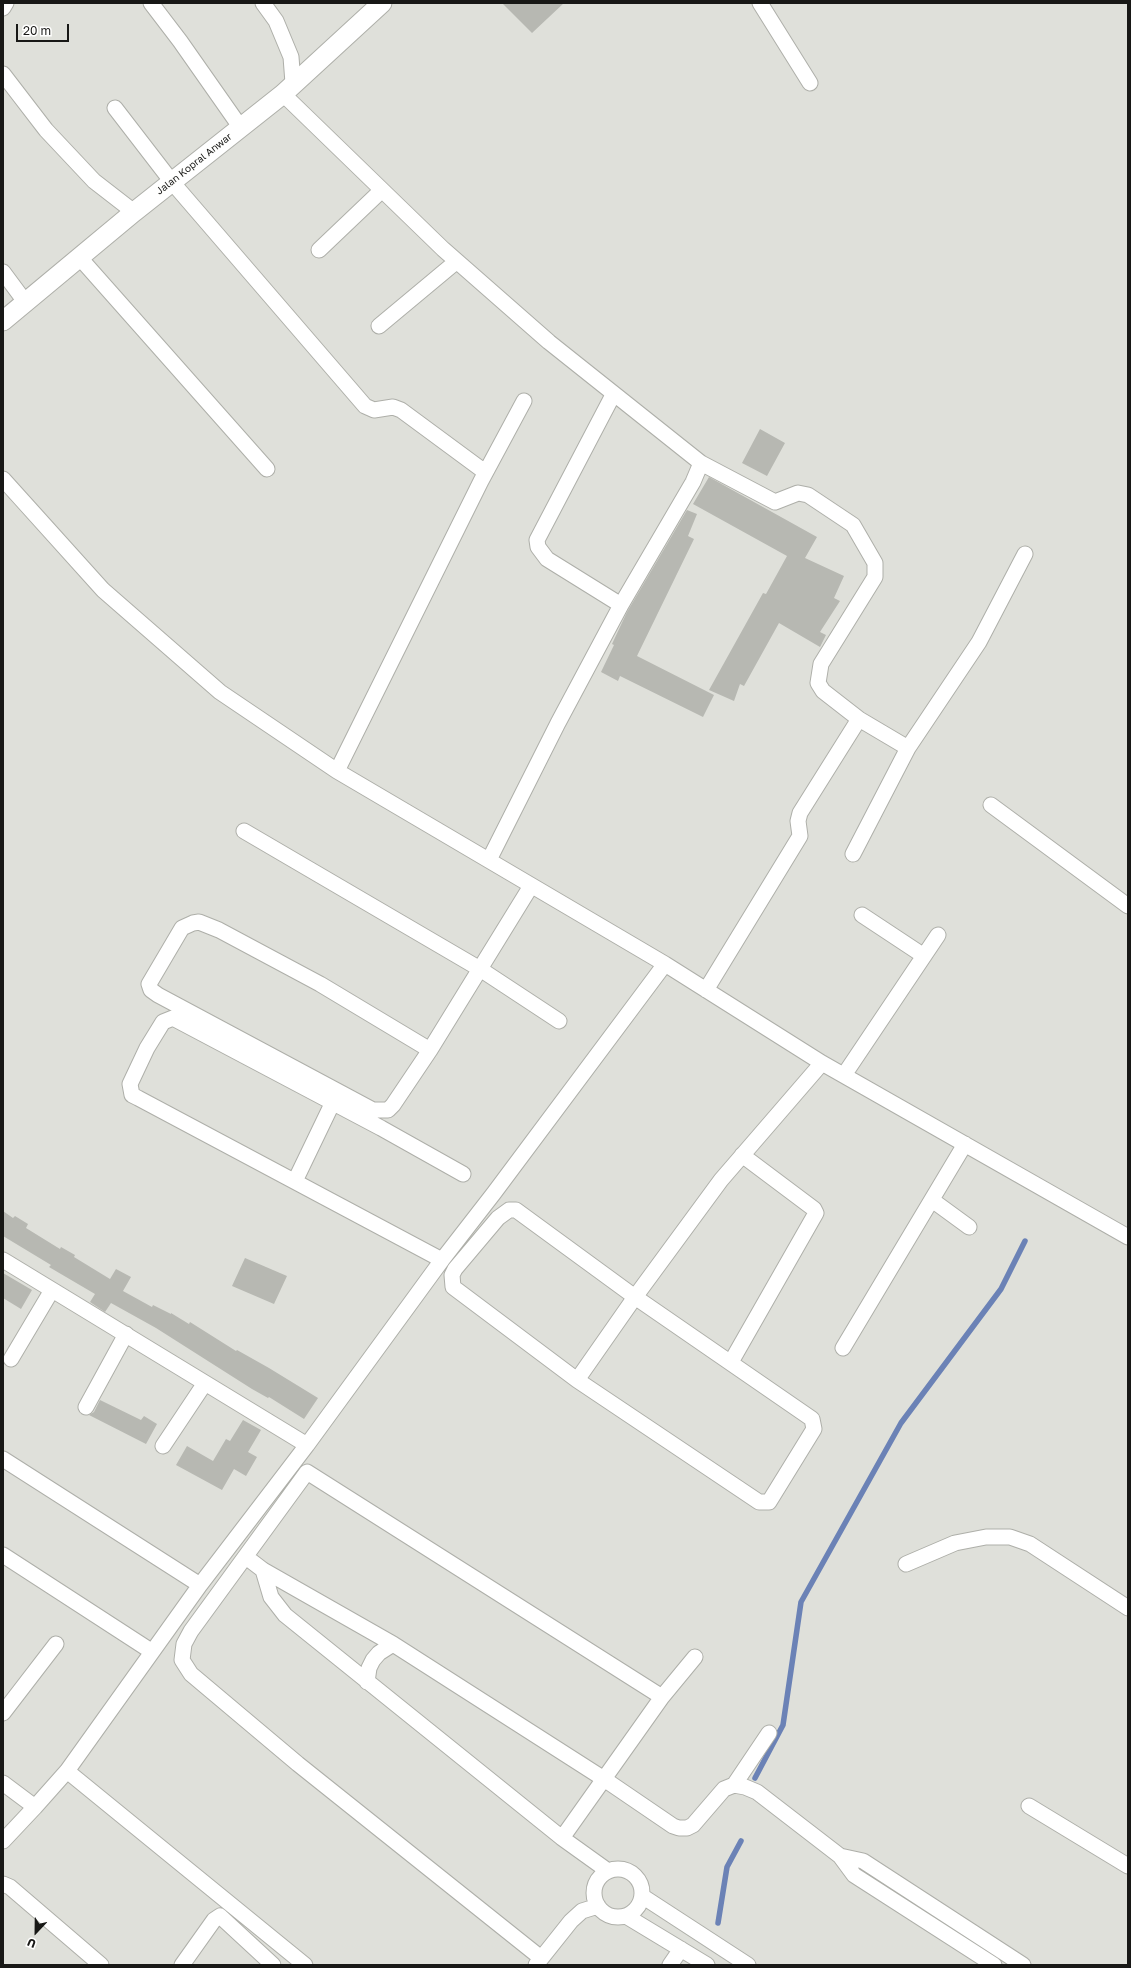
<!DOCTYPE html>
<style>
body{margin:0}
#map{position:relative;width:1131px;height:1968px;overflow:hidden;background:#dfe0da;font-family:"Golos Text",sans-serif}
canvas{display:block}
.frame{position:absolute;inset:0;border:4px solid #181816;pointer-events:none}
.north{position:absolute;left:16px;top:1912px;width:40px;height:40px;-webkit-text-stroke:3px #fffffe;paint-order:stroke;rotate:202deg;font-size:11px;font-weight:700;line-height:16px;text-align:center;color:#181816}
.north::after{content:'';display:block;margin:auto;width:14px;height:18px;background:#181816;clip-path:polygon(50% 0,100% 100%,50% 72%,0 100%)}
.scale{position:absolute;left:16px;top:24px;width:53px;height:18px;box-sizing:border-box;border:2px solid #181816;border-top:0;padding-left:5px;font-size:12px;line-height:14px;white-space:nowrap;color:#181816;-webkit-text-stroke:3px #fffffe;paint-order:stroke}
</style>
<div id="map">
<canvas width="1131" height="1968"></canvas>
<div class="frame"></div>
<div class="north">U</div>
<div class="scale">20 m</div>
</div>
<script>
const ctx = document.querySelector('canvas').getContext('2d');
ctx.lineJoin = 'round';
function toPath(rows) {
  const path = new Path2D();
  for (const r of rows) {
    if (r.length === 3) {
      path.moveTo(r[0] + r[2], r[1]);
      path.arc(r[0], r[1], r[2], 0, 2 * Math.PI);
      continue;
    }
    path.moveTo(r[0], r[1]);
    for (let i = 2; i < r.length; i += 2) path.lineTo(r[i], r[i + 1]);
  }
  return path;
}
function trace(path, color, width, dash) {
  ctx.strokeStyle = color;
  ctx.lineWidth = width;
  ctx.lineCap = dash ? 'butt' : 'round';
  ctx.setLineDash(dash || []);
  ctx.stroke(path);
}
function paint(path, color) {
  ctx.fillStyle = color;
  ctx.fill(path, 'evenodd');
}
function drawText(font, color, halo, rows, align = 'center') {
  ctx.font = font + ' "Golos Text",sans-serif';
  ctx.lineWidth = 3.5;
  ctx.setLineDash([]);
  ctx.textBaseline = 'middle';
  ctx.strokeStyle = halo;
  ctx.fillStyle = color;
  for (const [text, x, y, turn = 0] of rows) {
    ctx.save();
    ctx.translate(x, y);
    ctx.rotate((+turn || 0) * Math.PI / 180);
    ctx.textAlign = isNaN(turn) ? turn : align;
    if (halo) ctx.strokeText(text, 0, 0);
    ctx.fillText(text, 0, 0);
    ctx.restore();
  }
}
const stream = toPath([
 [755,1778,783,1725,801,1602,901,1423,1001,1289,1025,1241],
 [718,1923,727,1867,741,1841]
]);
const building = toPath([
 [502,3,564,3,532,33],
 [760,429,785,443,767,476,742,463],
 [709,477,817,537,805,558,844,576,834,598,840,601,820,632,826,635,820,647,779,623,744,686,740,684,734,701,709,690,763,593,766,594,787,556,693,504],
 [687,510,697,514,688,536,694,539,637,656,714,695,703,717,620,676,618,681,601,672,614,645,612,644,627,612],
 [3,1211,13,1218,15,1216,28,1224,26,1228,60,1249,61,1247,75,1255,74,1257,110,1279,116,1269,131,1277,123,1291,152,1307,153,1305,171,1314,171,1313,189,1324,190,1322,236,1351,237,1350,269,1368,318,1398,304,1419,269,1397,268,1398,252,1389,156,1328,111,1303,105,1312,90,1302,95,1294,49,1267,51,1265,3,1236],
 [245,1258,287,1276,274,1304,232,1286],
 [3,1273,32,1290,21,1309,3,1298],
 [100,1400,141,1420,144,1416,157,1424,146,1444,89,1415,94,1412],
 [243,1420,261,1430,248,1452,257,1457,246,1476,234,1469,222,1490,176,1465,187,1446,213,1461,226,1439,230,1441]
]);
const minor = toPath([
 [151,3,180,41,241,128],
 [263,3,276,21,291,57,293,83],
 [760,3,810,83],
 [3,8,6,3],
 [3,74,46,130,94,181,134,212],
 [283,94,443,249,549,342,701,463,775,502,798,493,808,495,853,525,875,563,875,577,821,664,818,683,823,691,859,719,908,748,979,642,1025,554],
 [115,108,172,182,365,406,374,410,393,407,401,410,485,472],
 [319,250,382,190],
 [80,258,267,469],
 [3,272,26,303],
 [379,326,457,261],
 [613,395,537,540,538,547,547,559,621,605],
 [3,479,103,590,220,692,337,771,665,964,822,1063,1128,1237],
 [337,771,481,481,524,401],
 [991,805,1128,906],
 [244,831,480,969,559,1021],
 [853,854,908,748],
 [489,860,558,723,621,605,693,482,701,463],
 [862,915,924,956],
 [706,990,800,836,798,821,800,813,859,719],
 [430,1050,320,984,219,930,199,922,193,923,182,928,149,984,151,990,158,995,373,1110,388,1110,393,1105,430,1050,531,886],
 [844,1075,938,935],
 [295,1181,333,1102],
 [932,1200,969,1227],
 [509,1210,516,1210,635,1297,812,1419,814,1429,769,1502,759,1502,577,1380,453,1287,452,1275,455,1269,498,1218,509,1210],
 [3,1260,307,1445],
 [442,1260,138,1098,132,1095,130,1084,147,1048,163,1022,173,1018,381,1128,463,1174],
 [843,1348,965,1144],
 [11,1359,52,1290],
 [731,1362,816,1213,814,1209,742,1155],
 [577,1380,635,1297,721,1180,822,1063],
 [86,1407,126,1334],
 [163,1446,205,1383],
 [3,1459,200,1585],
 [3,1555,151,1651],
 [246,1557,263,1570,393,1644,604,1779,673,1826,679,1828,687,1828,693,1825,724,1789,734,1785,745,1787,757,1792,840,1856,854,1875,994,1965],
 [906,1564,955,1543,986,1537,1010,1537,1030,1544,1128,1608],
 [263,1570,271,1597,285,1615,562,1838,608,1871],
 [367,1682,369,1668,373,1660,379,1653,393,1644],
 [3,1713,56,1644],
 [67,1771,305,1965],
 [3,1783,35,1807,67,1771,200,1585,307,1445,442,1260,494,1193,665,964],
 [734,1785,769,1733],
 [1029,1806,1128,1866],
 [562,1838,662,1697,695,1657],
 [3,1841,35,1807],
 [840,1856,863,1861,1023,1965],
 [618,1893,24],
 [3,1884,10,1887,101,1965],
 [642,1896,748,1965],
 [626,1916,707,1965],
 [541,1958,298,1764,191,1674,182,1660,184,1644,191,1631,307,1472,662,1697],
 [182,1965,214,1920,220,1916,273,1965],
 [536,1965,571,1921,582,1911,598,1906],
 [670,1965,681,1949]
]);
const tertiary = toPath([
 [3,321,134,212,283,94,382,3]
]);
const streetNames = [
 ["Jalan Kopral Anwar",194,164,-38]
];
trace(stream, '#6b82b6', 5.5);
paint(building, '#b7b8b2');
trace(minor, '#aeafa9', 17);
trace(tertiary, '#aeafa9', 21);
trace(minor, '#fff', 15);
trace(tertiary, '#fff', 19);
drawText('10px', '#181816', '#fffffe', streetNames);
</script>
